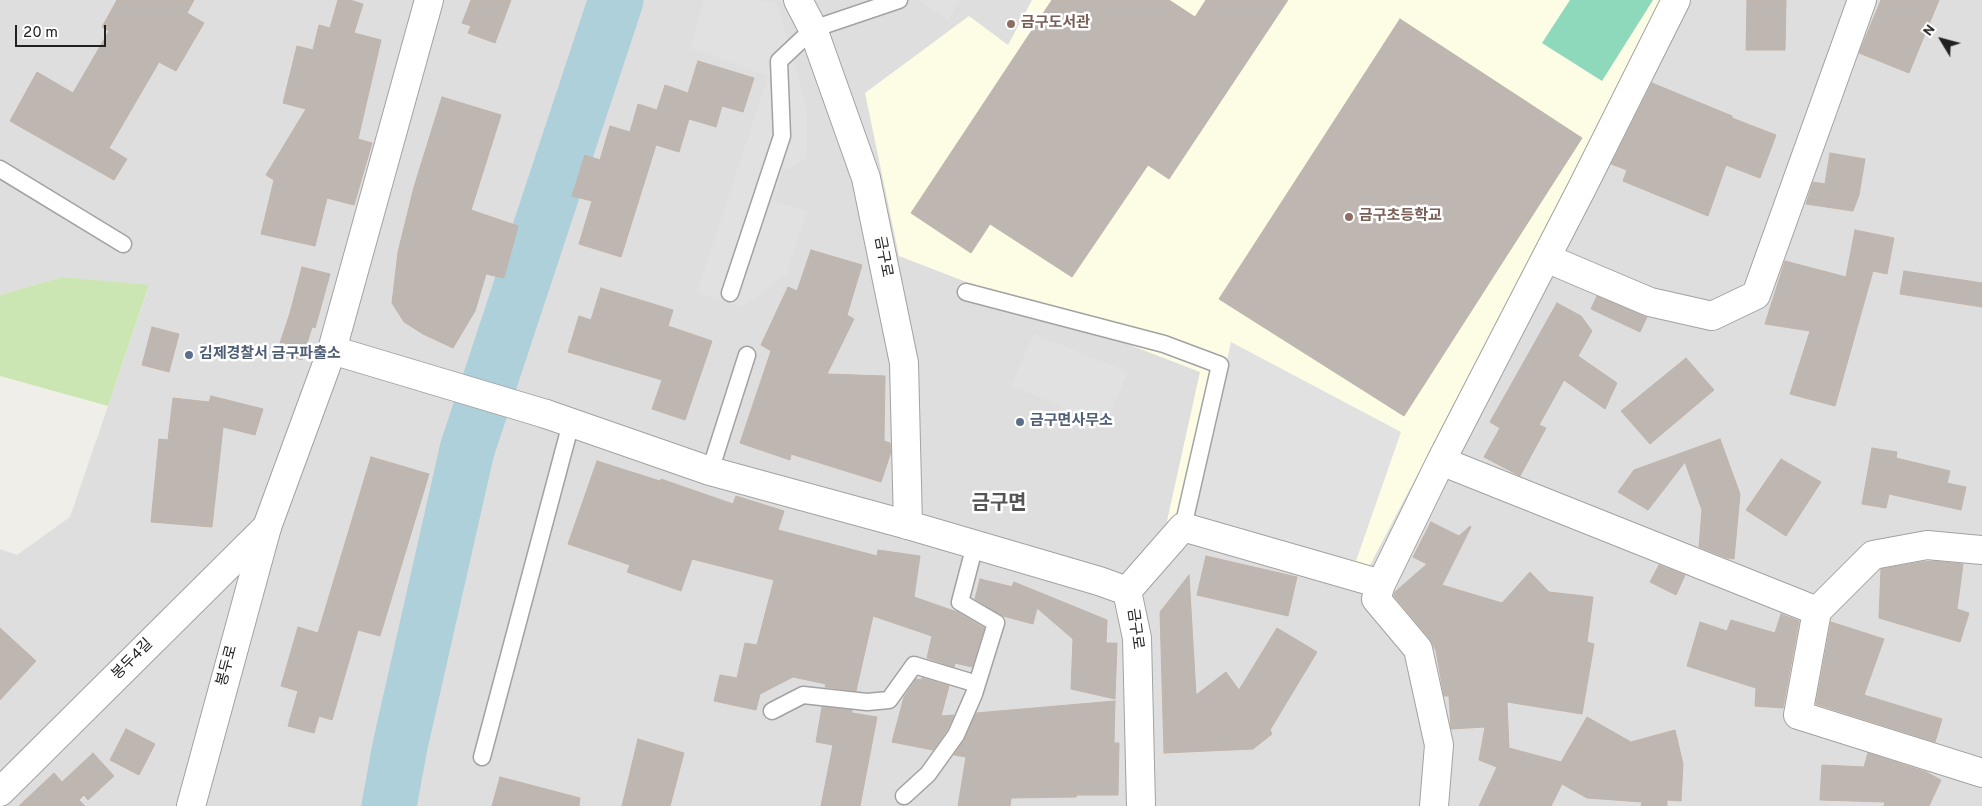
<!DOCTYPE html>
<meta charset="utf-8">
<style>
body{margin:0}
#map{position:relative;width:1982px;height:806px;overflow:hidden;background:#f0eee8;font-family:Overpass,sans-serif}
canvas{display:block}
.north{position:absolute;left:1917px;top:15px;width:50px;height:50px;-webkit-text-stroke:4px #fff;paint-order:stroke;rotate:307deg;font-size:14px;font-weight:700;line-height:20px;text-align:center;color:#212121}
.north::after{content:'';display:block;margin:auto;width:18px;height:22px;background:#212121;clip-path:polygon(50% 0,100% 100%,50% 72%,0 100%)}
.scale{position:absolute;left:15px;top:25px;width:91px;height:22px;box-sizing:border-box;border:2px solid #212121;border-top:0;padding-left:6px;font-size:15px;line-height:18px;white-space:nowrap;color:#212121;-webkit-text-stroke:4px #fff;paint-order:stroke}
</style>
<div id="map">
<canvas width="1982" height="806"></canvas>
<div class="north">N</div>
<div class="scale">20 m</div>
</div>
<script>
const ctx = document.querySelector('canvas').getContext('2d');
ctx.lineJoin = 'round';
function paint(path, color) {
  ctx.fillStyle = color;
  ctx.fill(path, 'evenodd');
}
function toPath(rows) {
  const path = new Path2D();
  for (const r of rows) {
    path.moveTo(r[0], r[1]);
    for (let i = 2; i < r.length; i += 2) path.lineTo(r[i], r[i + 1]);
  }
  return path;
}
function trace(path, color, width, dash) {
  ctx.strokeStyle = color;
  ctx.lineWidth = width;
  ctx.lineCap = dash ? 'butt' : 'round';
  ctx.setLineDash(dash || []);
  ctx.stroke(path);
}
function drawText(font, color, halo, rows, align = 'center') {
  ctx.font = font + ' Overpass,"Noto Sans KR",sans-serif';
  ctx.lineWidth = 5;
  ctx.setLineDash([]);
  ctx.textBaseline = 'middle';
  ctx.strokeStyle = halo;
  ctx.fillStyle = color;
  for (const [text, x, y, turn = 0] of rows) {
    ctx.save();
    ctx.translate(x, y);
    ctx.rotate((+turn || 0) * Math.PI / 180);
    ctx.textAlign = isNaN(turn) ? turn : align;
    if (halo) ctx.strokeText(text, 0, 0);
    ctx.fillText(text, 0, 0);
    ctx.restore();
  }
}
const residential = toPath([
 [0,0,1982,0,1982,806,0,806,0,549,17,555,70,517,149,286,62,277,0,295]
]);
const education = toPath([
 [1032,0,1662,0,1611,103,1367,571,1167,521,1200,372,899,256,865,93,969,16,1008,45]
]);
const grass = toPath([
 [62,277,149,285,108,406,0,376,0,295]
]);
const pitch = toPath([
 [1570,0,1653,0,1602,81,1542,43]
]);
const parking = toPath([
 [704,0,759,0,777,3,807,108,807,158,783,171,774,201,807,211,786,275,742,307,697,292,768,76,690,48],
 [919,0,960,0,948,20],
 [1034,334,1128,372,1105,426,1011,385],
 [1231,342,1401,432,1356,561,1192,519]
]);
const river = toPath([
 [389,806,400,746,467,450,616,0]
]);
const building = toPath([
 [117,0,194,0,187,13,204,23,176,71,159,62,109,148,127,159,114,180,10,121,37,72,73,93,109,31,102,27,117,0],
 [338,0,350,0,363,4,354,33,381,40,358,139,372,143,354,205,327,198,315,246,261,234,274,180,266,175,306,109,283,103,297,46,313,50,319,25,330,28,338,0],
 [471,0,511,0,495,43,468,33,471,26,462,23,471,0],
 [1052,0,1169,0,1195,17,1206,0,1288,0,1169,179,1148,165,1072,277,990,224,971,253,911,213,1052,0],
 [1747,0,1786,0,1785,50,1746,50,1747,0],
 [1881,0,1939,0,1909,73,1859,53,1881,0],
 [1400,19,1582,138,1404,416,1219,299,1400,19],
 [698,61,754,78,743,112,722,106,716,127,689,119,679,152,656,145,621,257,579,244,592,201,572,196,585,155,600,160,610,126,630,132,638,104,657,110,665,85,688,93,698,61],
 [1652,83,1732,116,1732,118,1776,135,1760,178,1726,165,1708,216,1623,181,1627,170,1611,164,1652,83],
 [442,97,501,115,471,210,518,226,504,278,486,274,475,311,453,348,423,334,404,322,392,303,398,252,414,187,442,97],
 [1830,153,1865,159,1859,195,1853,211,1806,204,1813,182,1825,184,1830,153],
 [1855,230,1894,238,1887,274,1873,271,1835,406,1790,394,1810,331,1765,324,1785,261,1846,277,1855,230],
 [811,250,862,265,847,315,854,319,827,374,885,376,884,441,890,443,891,452,881,482,791,454,790,460,740,443,771,351,761,345,788,287,797,291,811,250],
 [302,267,330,274,315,328,312,327,302,360,277,352,290,313,302,267],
 [1904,271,1982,283,1982,307,1900,294,1904,271],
 [601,288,673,310,668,326,712,341,685,420,652,409,662,380,568,352,579,316,591,320,601,288],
 [1597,296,1647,317,1640,332,1591,309,1597,296],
 [1557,303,1581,316,1592,331,1578,356,1617,383,1605,409,1564,380,1539,425,1546,428,1520,476,1484,457,1500,428,1490,422,1557,303],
 [152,327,179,334,169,372,142,365,152,327],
 [1686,358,1714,390,1650,444,1621,411,1686,358],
 [211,396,263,409,255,435,223,427,212,527,151,522,159,439,168,440,173,398,209,402,211,396],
 [1720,439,1740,494,1734,559,1727,558,1699,547,1702,510,1685,462,1648,510,1618,492,1634,470,1720,439],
 [1872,448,1897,452,1896,458,1950,471,1947,483,1966,487,1961,510,1889,494,1886,508,1862,504,1872,448],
 [371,457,429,474,380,636,358,630,332,720,319,716,314,733,288,726,298,691,281,686,298,627,318,633,371,457],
 [1781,459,1821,482,1786,536,1746,510,1781,459],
 [597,461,660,481,661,479,733,504,736,496,784,511,778,530,877,556,878,550,920,556,914,597,957,612,984,628,972,667,955,663,954,667,927,658,932,636,873,616,856,691,825,687,826,684,793,677,760,694,756,710,714,701,720,675,737,678,745,643,757,645,774,580,692,559,681,591,627,572,630,565,568,544,597,461],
 [1431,522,1459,536,1470,526,1471,527,1442,585,1502,603,1530,572,1549,592,1593,597,1587,642,1594,644,1582,714,1507,702,1509,748,1561,762,1587,717,1631,742,1675,730,1683,764,1681,801,1667,800,1667,806,1641,806,1642,802,1587,798,1562,784,1551,806,1479,806,1497,767,1479,760,1485,727,1451,729,1449,696,1444,696,1436,651,1430,639,1394,596,1395,592,1427,564,1413,557,1431,522],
 [1206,556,1297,577,1288,616,1197,595,1206,556],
 [1935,561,1963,564,1957,609,1969,613,1960,642,1879,618,1881,569,1921,562,1935,561],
 [1659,565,1685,575,1676,595,1650,582,1659,565],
 [1189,575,1196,695,1226,672,1239,690,1277,628,1317,652,1270,730,1272,734,1253,749,1164,753,1160,612,1189,575],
 [980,579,1013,587,1012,586,1014,582,1107,620,1106,643,1117,643,1115,699,1071,689,1073,639,1037,608,1033,624,1003,616,975,599,980,579],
 [1781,614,1799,621,1783,708,1755,706,1756,688,1687,666,1700,622,1727,631,1731,620,1775,633,1781,614],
 [1831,622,1884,639,1864,695,1942,719,1935,742,1816,704,1831,622],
 [0,628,36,661,0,700,0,628],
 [922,678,949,686,941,716,954,715,947,730,933,750,892,742,904,697,916,679,922,680,922,678],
 [1115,701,1114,743,1119,743,1118,795,1077,795,1076,797,1011,798,1010,806,958,806,966,757,954,755,965,739,976,713,1115,701],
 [822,707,852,710,852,713,877,717,860,806,821,806,833,745,816,742,822,707],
 [126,729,155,744,139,775,110,760,126,729],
 [638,739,684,753,670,806,622,806,638,739],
 [93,753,114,776,88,800,84,795,79,800,85,806,19,806,54,773,62,782,93,753],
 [1868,753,1926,772,1941,780,1929,806,1884,806,1885,802,1820,800,1822,765,1864,767,1868,753],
 [500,777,580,798,579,806,492,806,500,777]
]);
const service = toPath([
 [0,169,123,244],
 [966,292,1164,344,1220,365,1183,527],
 [730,293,782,136,779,61,813,29,899,0],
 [710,471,747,355],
 [772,711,803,695,867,702,889,700,914,665,977,684],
 [482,757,571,423],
 [904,796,928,774,956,735,974,694,996,623,960,602,975,545]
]);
const minor = toPath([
 [798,0,813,29,866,178,904,363,908,525],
 [1546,258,1650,302,1712,316,1756,295,1862,0],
 [332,350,546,414],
 [1441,461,1817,611,1798,715,1982,773],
 [1381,584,1376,599,1418,649,1439,745,1434,806],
 [1127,591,1183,527,1381,584,1441,461,1582,188,1676,0],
 [1817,611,1873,555,1927,545,1982,550],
 [191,806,267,527]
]);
const tertiary = toPath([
 [546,414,710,471,908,525,1099,581,1127,591,1137,638,1141,806],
 [0,792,267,527,332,350,429,0]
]);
const markers = [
 [1011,24,5,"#8d6e63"],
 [1349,217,5,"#8d6e63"],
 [189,355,5,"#5c6f8a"],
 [1020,422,5,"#5c6f8a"]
];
const educationNames = [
 ["금구도서관",1021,24],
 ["금구초등학교",1359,217]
];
const streetNames = [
 ["금구로",882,257,79],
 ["금구로",1134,629,82],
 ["봉두4길",133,660,-45],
 ["봉두로",228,666,-75]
];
const serviceNames = [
 ["김제경찰서 금구파출소",199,355],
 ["금구면사무소",1030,422]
];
const districtNames = [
 ["금구면",999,505]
];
paint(residential, '#dfdede');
paint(education, '#fdfde5');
paint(grass, '#cce6b3');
paint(pitch, '#8ed8bc');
paint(parking, '#e1e1e1');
trace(river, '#add0da', 55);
paint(building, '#beb7b1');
trace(building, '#c1b5ac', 1);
trace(service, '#a2a2a2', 19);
trace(minor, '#a2a2a2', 30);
trace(tertiary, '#a2a2a2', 30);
trace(service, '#fff', 16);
trace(minor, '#fff', 28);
trace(tertiary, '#fff', 28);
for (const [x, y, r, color] of markers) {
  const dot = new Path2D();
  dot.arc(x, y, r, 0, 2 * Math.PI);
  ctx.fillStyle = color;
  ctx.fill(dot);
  trace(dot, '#fff', 2);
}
drawText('bold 15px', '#785e54', '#fff', educationNames, 'left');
drawText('15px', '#212121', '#fff', streetNames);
drawText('bold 15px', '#4e5e75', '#fff', serviceNames, 'left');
drawText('bold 20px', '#545454', '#fff', districtNames);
</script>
